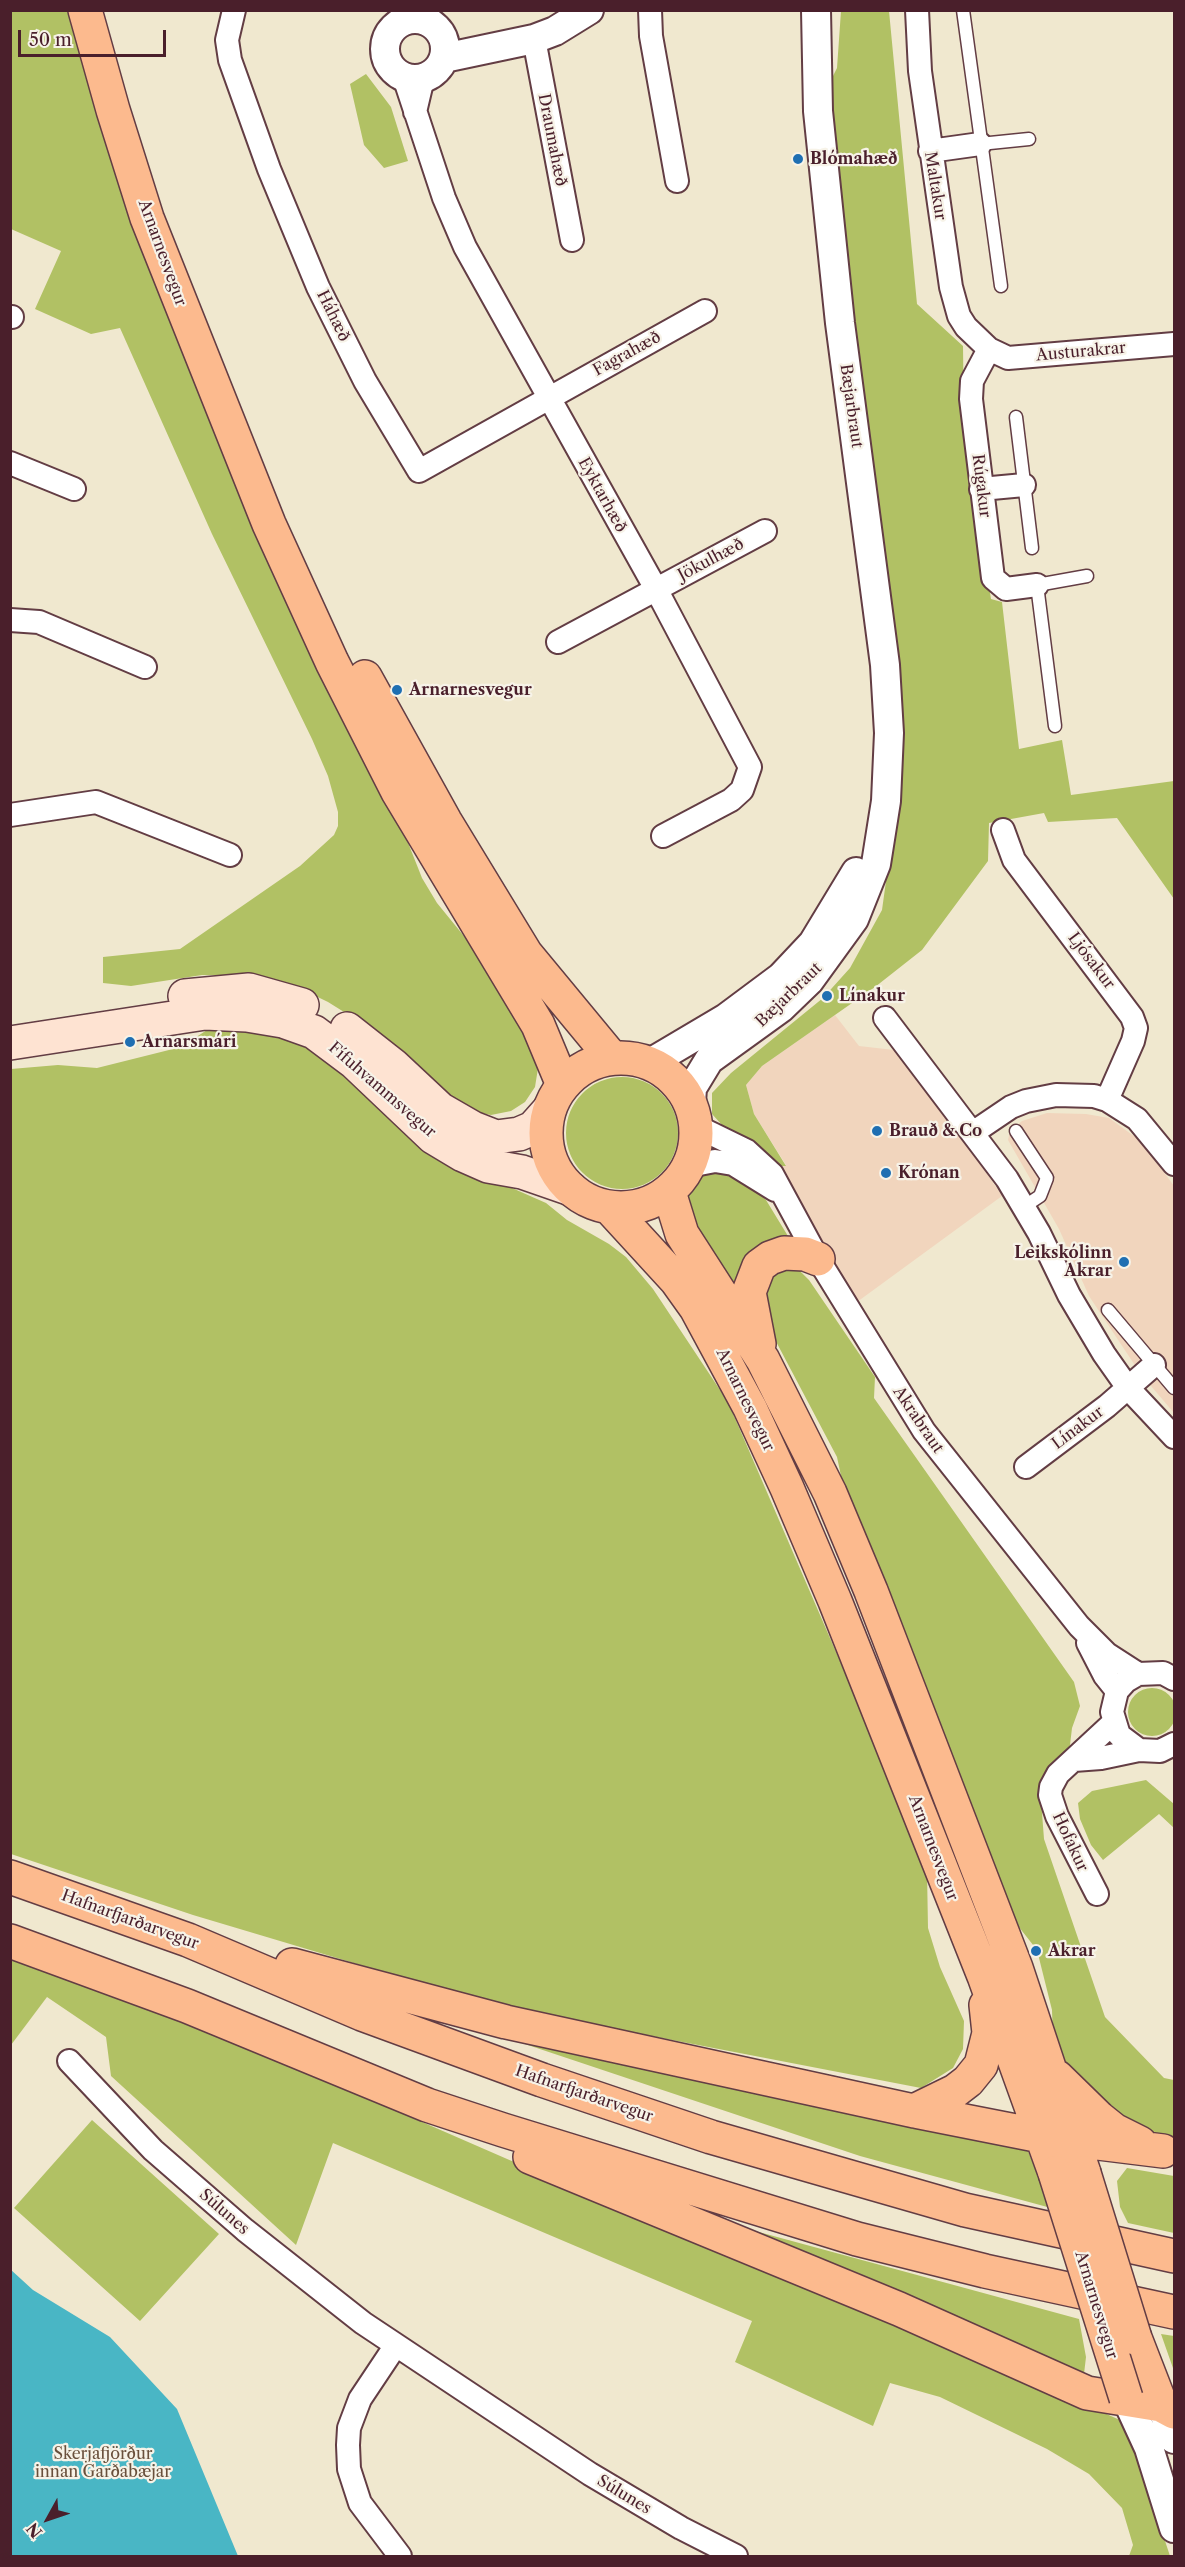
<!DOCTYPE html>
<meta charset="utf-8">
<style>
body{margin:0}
#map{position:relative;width:1185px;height:2567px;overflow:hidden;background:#f0e8cf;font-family:"Libre Caslon Text",serif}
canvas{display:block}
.frame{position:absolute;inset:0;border:12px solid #4a1f2b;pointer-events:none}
.north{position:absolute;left:18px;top:2489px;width:60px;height:60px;-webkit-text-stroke:4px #f7f3e8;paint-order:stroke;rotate:230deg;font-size:16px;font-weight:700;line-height:24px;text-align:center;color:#4a1f2b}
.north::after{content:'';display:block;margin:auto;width:21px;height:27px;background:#4a1f2b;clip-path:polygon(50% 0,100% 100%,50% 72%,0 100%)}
.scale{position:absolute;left:18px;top:30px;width:148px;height:27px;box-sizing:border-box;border:3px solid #4a1f2b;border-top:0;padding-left:8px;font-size:18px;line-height:21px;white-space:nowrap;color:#4a1f2b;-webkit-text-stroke:4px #f7f3e8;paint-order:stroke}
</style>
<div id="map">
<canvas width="1185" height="2567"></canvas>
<div class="frame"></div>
<div class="north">N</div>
<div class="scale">50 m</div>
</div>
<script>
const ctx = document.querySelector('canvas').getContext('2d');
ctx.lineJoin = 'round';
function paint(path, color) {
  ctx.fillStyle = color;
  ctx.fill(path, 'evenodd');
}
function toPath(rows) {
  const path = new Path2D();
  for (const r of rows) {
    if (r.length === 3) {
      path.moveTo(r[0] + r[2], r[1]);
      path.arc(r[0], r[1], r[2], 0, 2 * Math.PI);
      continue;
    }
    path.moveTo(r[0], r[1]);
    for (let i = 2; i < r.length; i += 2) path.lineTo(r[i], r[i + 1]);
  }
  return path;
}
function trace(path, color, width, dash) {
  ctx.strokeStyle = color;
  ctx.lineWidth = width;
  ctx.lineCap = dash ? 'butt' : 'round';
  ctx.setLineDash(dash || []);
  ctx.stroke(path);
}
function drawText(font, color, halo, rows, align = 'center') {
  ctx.font = font + ' "Libre Caslon Text",serif';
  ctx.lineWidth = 4.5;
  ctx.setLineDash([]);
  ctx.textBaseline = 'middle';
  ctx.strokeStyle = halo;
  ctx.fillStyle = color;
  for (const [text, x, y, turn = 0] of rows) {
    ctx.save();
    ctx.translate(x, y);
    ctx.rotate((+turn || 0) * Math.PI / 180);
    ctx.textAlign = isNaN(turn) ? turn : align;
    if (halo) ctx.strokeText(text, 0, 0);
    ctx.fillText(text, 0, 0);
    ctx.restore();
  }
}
const built = toPath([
 [835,1015,859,1046,894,1050,971,1150,1002,1196,857,1302,779,1166,786,1165,754,1114,746,1085,762,1066],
 [1047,1113,1086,1114,1109,1118,1142,1142,1174,1186,1174,1413,1140,1373,1089,1296,1059,1229,1008,1140,1010,1131,1022,1121]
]);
const green = toPath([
 [11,11,79,11,422,878,437,903,472,946,532,1044,539,1062,535,1087,525,1102,511,1111,491,1115,472,1111,442,1094,360,1022,328,1002,293,985,252,976,202,975,131,986,103,983,103,957,180,949,300,866,334,835,338,826,338,812,328,776,312,739,212,534,120,328,91,334,35,309,61,251,11,229],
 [841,11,889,11,917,304,963,346,964,429,991,599,1002,602,1019,749,1062,740,1071,795,1174,781,1174,899,1117,818,1048,822,1044,813,989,823,988,861,922,950,875,987,762,1066,746,1085,754,1114,786,1166,779,1166,758,1145,722,1125,712,1114,712,1093,731,1073,823,998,850,968,882,910,897,802,828,86,837,68],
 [366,74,391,107,408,161,384,168,364,145,350,84],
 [207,1030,285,1033,332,1053,431,1148,466,1175,512,1188,546,1203,567,1220,609,1244,626,1257,653,1289,728,1402,903,1807,927,1872,928,1928,940,1967,964,2021,963,2049,953,2068,921,2088,501,2007,193,1915,11,1854,11,1069,58,1065,97,1068,181,1047],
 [622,1133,56],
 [724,1169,743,1177,766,1200,791,1241,736,1282,729,1281,704,1245,686,1205,692,1184,707,1171],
 [796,1267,809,1280,875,1377,874,1398,1074,1682,1080,1706,1072,1728,1070,1745,1041,1800,1044,1839,1105,2017,1164,2078,1174,2080,1174,2144,1162,2142,1073,2084,1053,2041,1052,2010,1037,1950,1015,1922,844,1490,837,1457,762,1315,762,1277,772,1270],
 [1152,1712,24],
 [1146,1780,1174,1804,1174,1828,1159,1814,1103,1860,1091,1845,1080,1819,1078,1803,1092,1791],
 [11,1955,227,2037,762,2270,1003,2367,1122,2421,1129,2432,1170,2556,1129,2556,1133,2545,1122,2508,1089,2474,1047,2449,940,2397,890,2383,873,2426,735,2362,752,2321,333,2143,296,2245,111,2076,106,2037,47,1997,11,2045],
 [468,2025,1028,2151,1051,2208,860,2156],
 [92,2120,219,2234,140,2321,14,2208],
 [1127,2168,1174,2176,1174,2233,1128,2223,1120,2207,1117,2181],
 [733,2225,1079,2319,1086,2357,1084,2374],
 [1161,2334,1174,2336,1174,2371]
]);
const water = toPath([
 [10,2269,33,2290,110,2337,177,2409,238,2556,11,2556]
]);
const service = toPath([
 [963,10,1001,286],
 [980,144,1029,139],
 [1016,417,1032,548],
 [1055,726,1037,585,1087,576],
 [1016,1131,1047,1178,1040,1196,1025,1206],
 [1108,1310,1174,1388]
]);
const minor = toPath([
 [234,10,227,40,230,60,269,169,318,287,365,381,419,471,705,311],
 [650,10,651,36,677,181],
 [917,10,920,71,951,287,959,316,966,327,989,349,1008,358,1174,344],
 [534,39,572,240],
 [404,77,444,198,465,247,656,589,750,767,742,790,731,800,663,836],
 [415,112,423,78],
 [930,151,980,144],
 [10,317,12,317],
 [989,349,972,381,971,399,993,578,1006,589,1037,585],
 [10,463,74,489],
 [981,489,1024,485],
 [10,620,39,622,145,667],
 [558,642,765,531],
 [10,815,96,802,230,855],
 [1003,830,1014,860,1132,1017,1136,1028,1133,1041,1107,1100],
 [885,1018,1007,1179,1039,1233,1069,1295,1104,1354,1128,1388,1174,1437],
 [696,1122,704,1130,747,1151,772,1174,818,1259,924,1431,1079,1626,1107,1654,1138,1674],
 [974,1132,1011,1107,1026,1101,1056,1095,1094,1096,1107,1100,1137,1119,1174,1164],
 [689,1166,715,1161,733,1164,775,1190],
 [1026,1467,1107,1406,1154,1365],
 [1088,1643,1105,1676,1117,1691],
 [1174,1679,1163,1673,1138,1674,1126,1681,1117,1691,1112,1712,1119,1735,1139,1750,1160,1751,1174,1744],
 [1074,1760,1101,1758,1139,1750],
 [1097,1894,1057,1816,1050,1795,1051,1787,1058,1774,1113,1723],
 [69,2061,153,2150,245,2230,363,2323,590,2474,681,2528,736,2556],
 [396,2345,360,2399,349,2428,348,2445,349,2469,360,2503,400,2556]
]);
const tertiary = toPath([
 [415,49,30],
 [444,58,534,39,555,31,589,10],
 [650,1063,726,1018,781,977,813,943,856,872],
 [691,1103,692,1088,709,1060,781,1008,809,981,854,919,876,864,886,801,889,733,885,665,840,323,818,111,816,10],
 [1126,2398,1149,2448,1174,2528],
 [1161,2405,1174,2439]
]);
const secondary = toPath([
 [185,996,249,990,302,1005],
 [347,1029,394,1066,440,1109,473,1128,496,1137,519,1134,533,1128,549,1110],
 [10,1043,205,1013,247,1015,283,1021,314,1032,354,1062,433,1137,463,1155,488,1166,522,1172,571,1189]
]);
const primary = toPath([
 [85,10,113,110,147,218,269,524,332,662,398,792,538,1025,563,1085],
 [365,677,445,821,526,954,612,1058],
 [621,1133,75],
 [669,1192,682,1234,763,1360,830,1493,871,1591,1016,1968,1084,2173],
 [610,1208,676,1280,696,1308,750,1408,787,1488,835,1601,984,1976,1055,2173],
 [759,1344,749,1292,759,1266,770,1258,784,1253,805,1254,818,1259],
 [10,1877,188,1940,362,2014,542,2080,711,2137,965,2210,1174,2256],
 [10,1941,187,2006,427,2105,503,2130,857,2239,985,2271,1174,2312],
 [292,1965,506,2022,914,2111,1041,2136,1163,2151],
 [1057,2077,1099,2118,1114,2130,1140,2143],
 [914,2111,955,2091,968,2081,981,2065,989,2033,986,2005],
 [530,2157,899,2309,1087,2393,1161,2405,1174,2412],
 [1135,2338,1161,2405]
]);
const primaryBridge = toPath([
 [1055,2173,1126,2398],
 [1084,2173,1135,2338]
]);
const markers = [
 [798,159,6,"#1f6fb2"],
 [397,690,6,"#1f6fb2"],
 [827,996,6,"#1f6fb2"],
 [130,1042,6,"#1f6fb2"],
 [877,1131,6,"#1f6fb2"],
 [886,1173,6,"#1f6fb2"],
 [1124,1262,6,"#1f6fb2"],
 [1036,1951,6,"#1f6fb2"]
];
const streetNames = [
 ["Draumahæð",552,140,79],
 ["Maltakur",935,186,81],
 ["Arnarnesvegur",162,253,70],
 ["Háhæð",333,316,64],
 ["Austurakrar",1081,352,-5],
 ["Fagrahæð",627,354,-29],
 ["Bæjarbraut",851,406,82],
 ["Rúgakur",981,486,83],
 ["Eyktarhæð",602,495,61],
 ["Jökulhæð",711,560,-28],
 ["Ljósakur",1091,961,53],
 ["Bæjarbraut",789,995,-44],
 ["Fífuhvammsvegur",382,1090,41],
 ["Arnarnesvegur",745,1400,64],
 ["Akrabraut",918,1420,56],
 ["Línakur",1078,1428,-37],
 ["Hofakur",1070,1842,65],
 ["Arnarnesvegur",933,1848,69],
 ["Hafnarfjarðarvegur",130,1920,20],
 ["Hafnarfjarðarvegur",584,2094,19],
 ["Súlunes",224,2212,41],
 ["Arnarnesvegur",1096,2305,73],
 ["Súlunes",624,2495,31]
];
const poiNames = [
 ["Blómahæð",810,159],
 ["Arnarnesvegur",409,690],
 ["Línakur",839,996],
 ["Arnarsmári",142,1042],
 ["Brauð & Co",889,1131],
 ["Krónan",898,1173],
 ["Leikskólinn",1112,1253,"right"],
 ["Akrar",1112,1271,"right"],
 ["Akrar",1048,1951]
];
const parkNames = [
 ["Skerjafjörður",103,2454],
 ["innan Garðabæjar",103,2472]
];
paint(built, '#f1d5bd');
paint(green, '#b1c164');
paint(water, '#49b6c5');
trace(service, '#633d44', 15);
trace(minor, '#633d44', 26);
trace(tertiary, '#633d44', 32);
trace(secondary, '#633d44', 36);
trace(primary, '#633d44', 36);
trace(service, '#fff', 12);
trace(minor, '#fff', 22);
trace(tertiary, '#fff', 28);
trace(secondary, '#fee3d2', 33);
trace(primary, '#fcba8e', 33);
trace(primaryBridge, '#633d44', 36, []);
trace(primaryBridge, '#fcba8e', 33);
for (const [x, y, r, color] of markers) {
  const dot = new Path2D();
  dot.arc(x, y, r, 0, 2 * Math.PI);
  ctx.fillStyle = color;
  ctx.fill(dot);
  trace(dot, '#f7f3e8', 2);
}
drawText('16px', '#4a1f2b', '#f7f3e8', streetNames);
drawText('bold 16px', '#4a1f2b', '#f7f3e8', poiNames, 'left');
drawText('16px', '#69503c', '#f7f3e8', parkNames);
</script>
